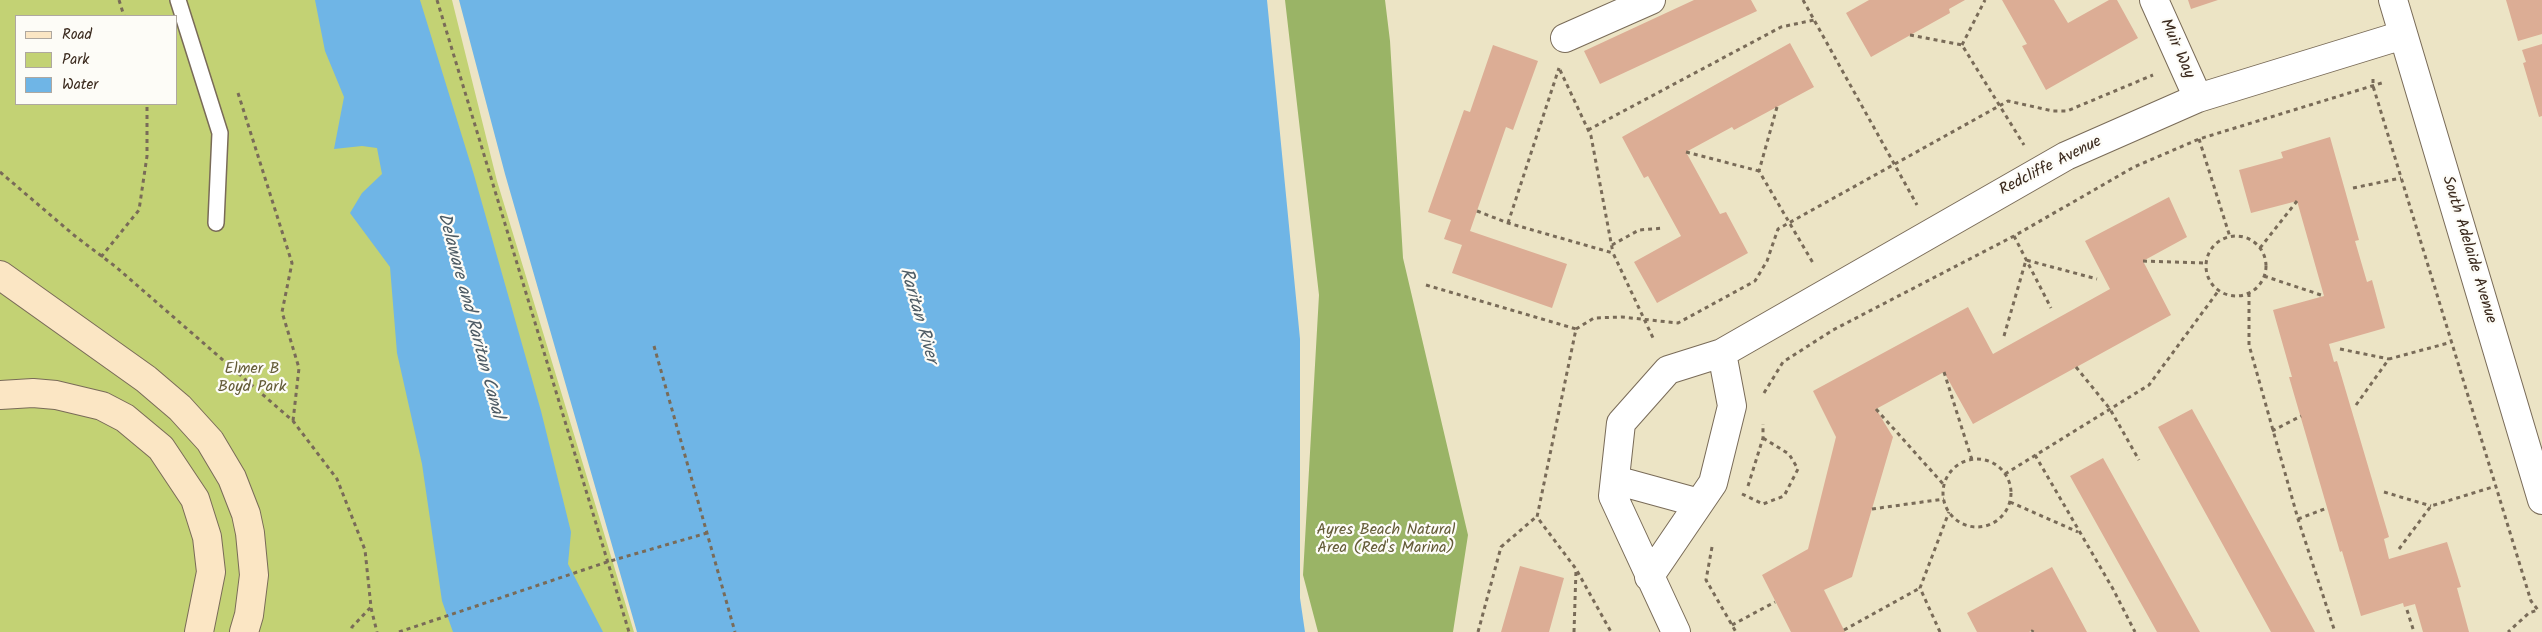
<!DOCTYPE html>
<style>
body{margin:0}
#map{position:relative;width:2542px;height:632px;overflow:hidden;background:#ece4c5;font-family:Kalam,sans-serif}
canvas{display:block}
.legend{position:absolute;left:15px;top:15px;width:162px;height:90px;box-sizing:border-box;background:#fdfcf7;border:1px solid #afa8a0;margin:0;padding:6px 9px;list-style:none;font-size:15px;color:#3b2a1e}
.legend li{display:flex;align-items:center;gap:10px;height:25px}
.legend b{width:25px;border:1px solid #afa8a0}
</style>
<div id="map">
<canvas width="2542" height="632"></canvas>
<ul class="legend">
<li><b style="height:6px;background:#fbe6c4"></b>Road</li>
<li><b style="height:14px;background:#c3d274"></b>Park</li>
<li><b style="height:14px;background:#6fb5e6"></b>Water</li>
</ul>
</div>
<script>
const ctx = document.querySelector('canvas').getContext('2d');
ctx.lineJoin = 'round';
function paint(path, color) {
  ctx.fillStyle = color;
  ctx.fill(path, 'evenodd');
}
function toPath(rows) {
  const path = new Path2D();
  for (const r of rows) {
    if (r.length === 3) {
      path.moveTo(r[0] + r[2], r[1]);
      path.arc(r[0], r[1], r[2], 0, 2 * Math.PI);
      continue;
    }
    path.moveTo(r[0], r[1]);
    for (let i = 2; i < r.length; i += 2) path.lineTo(r[i], r[i + 1]);
  }
  return path;
}
function trace(path, color, width, dash) {
  ctx.strokeStyle = color;
  ctx.lineWidth = width;
  ctx.lineCap = dash ? 'butt' : 'round';
  ctx.setLineDash(dash || []);
  ctx.stroke(path);
}
function drawText(font, color, halo, rows, align = 'center') {
  ctx.font = font + ' Kalam,sans-serif';
  ctx.lineWidth = 4.5;
  ctx.setLineDash([]);
  ctx.textBaseline = 'middle';
  ctx.strokeStyle = halo;
  ctx.fillStyle = color;
  for (const [text, x, y, turn = 0] of rows) {
    ctx.save();
    ctx.translate(x, y);
    ctx.rotate((+turn || 0) * Math.PI / 180);
    ctx.textAlign = isNaN(turn) ? turn : align;
    if (halo) ctx.strokeText(text, 0, 0);
    ctx.fillText(text, 0, 0);
    ctx.restore();
  }
}
const green = toPath([
 [0,0,452,0,497,181,634,632,0,632],
 [16,16,176,16,176,104,16,104]
]);
const forest = toPath([
 [1285,0,1385,0,1390,41,1403,258,1468,535,1453,632,1318,632,1303,575,1319,295]
]);
const water = toPath([
 [315,0,420,0,474,175,541,411,571,532,568,564,603,632,453,632,442,601,422,464,397,353,390,267,350,213,362,193,382,174,377,148,362,146,334,149,344,97,325,51],
 [459,0,1267,0,1300,339,1300,598,1305,632,637,632,505,174]
]);
const building = toPath([
 [1694,0,1751,0,1757,11,1600,84,1584,51],
 [1869,0,1965,0,1949,9,1950,13,1871,57,1846,13],
 [2002,0,2054,0,2068,23,2109,0,2117,0,2138,38,2046,90,2022,46,2027,44],
 [2188,0,2218,0,2191,9],
 [2506,0,2542,0,2542,34,2518,41],
 [1790,43,1814,87,1734,130,1732,127,1686,152,1720,214,1726,212,1748,253,1657,303,1634,262,1681,236,1648,176,1644,178,1622,137],
 [2542,44,2542,116,2539,117,2523,63,2526,62,2522,50],
 [1493,45,1538,61,1513,130,1506,127,1470,231,1567,264,1552,308,1452,273,1462,245,1444,239,1451,220,1428,212,1464,110,1470,112],
 [2330,137,2359,240,2355,241,2367,282,2372,280,2385,328,2329,344,2334,362,2337,361,2389,537,2384,539,2389,559,2447,542,2461,587,2457,588,2469,632,2423,632,2415,604,2404,607,2403,603,2361,616,2342,551,2340,552,2289,377,2292,377,2273,310,2324,296,2297,201,2251,213,2239,170,2283,158,2281,152],
 [2169,197,2187,237,2143,261,2171,315,1973,424,1944,372,1876,409,1893,437,1852,577,1824,590,1845,632,1791,632,1762,575,1808,549,1836,437,1813,391,1968,307,1993,354,2110,289,2085,241],
 [2192,409,2315,632,2271,632,2158,427],
 [2103,458,2200,632,2157,632,2070,476],
 [1520,566,1564,578,1549,632,1501,632],
 [2052,567,2087,632,2034,632,2033,630,2029,632,1977,632,1967,613]
]);
const path = toPath([
 [119,0,124,16],
 [437,0,629,632],
 [1803,0,1917,205],
 [1910,35,1962,45,2024,145],
 [1962,45,1985,0],
 [1560,70,1591,136,1613,253],
 [2373,79,2373,86,2531,601,2538,610,2529,613,2508,632],
 [238,93,292,263,282,312,299,368,293,421],
 [1777,107,1759,171,1813,263],
 [1588,130,1781,27,1814,20],
 [2199,139,2230,237],
 [1686,152,1759,171],
 [0,172,75,236,116,267,293,421,337,479,365,550,371,607,352,627,351,632],
 [2353,188,2401,178],
 [1477,211,1508,223,1613,253,1654,340],
 [1508,223,1559,68],
 [2014,236,2051,308],
 [2236,266,30],
 [1612,245,1639,230,1664,228],
 [2260,248,2297,201],
 [101,257,139,210,147,156,147,104],
 [2143,261,2206,263],
 [2264,276,2324,296],
 [1426,285,1576,329,1537,517,1576,569,1611,632],
 [2249,293,2249,345,2298,519,2335,632],
 [1576,329,1594,318,1622,317,1678,323,1755,281,1767,261,1778,229,2008,101,2053,111,2067,111,2153,75],
 [2004,336,2026,260,2097,279],
 [654,346,735,632],
 [2340,349,2389,359],
 [2076,367,2110,409,2139,460],
 [1944,372,1972,460],
 [1764,393,1783,362,1833,330,2014,236,2134,167,2199,139,2385,82],
 [2356,405,2389,359,2452,342],
 [1876,409,1944,485],
 [2272,431,2301,416],
 [2035,455,2113,589,2135,632],
 [1977,493,34],
 [2005,474,2149,385,2219,290],
 [1748,486,1763,438,1763,424],
 [2384,492,2431,506],
 [1742,494,1763,504,1784,496,1798,469,1789,454,1763,438],
 [2010,502,2078,532],
 [1872,509,1944,499],
 [2298,519,2327,508],
 [1712,547,1706,580,1736,632],
 [2399,549,2431,506,2496,486],
 [371,608,377,632],
 [2407,610,2414,632],
 [1732,625,1775,602],
 [1844,630,1920,588],
 [399,632,607,562,707,533],
 [1478,632,1501,547,1536,517],
 [1574,632,1576,570],
 [1940,632,1920,588,1949,512],
 [2032,632,2033,630]
]);
const lane = toPath([
 [178,0,220,133,216,223]
]);
const street = toPath([
 [2154,0,2198,98],
 [2393,0,2542,500],
 [1565,38,1651,0],
 [1615,480,1699,503],
 [1649,577,1713,483,1732,406,1722,353],
 [1676,632,1613,496,1621,423,1668,370,1722,353,2066,156,2198,98,2403,35]
]);
const secondary = toPath([
 [0,275,146,379,180,408,210,441,232,478,246,514,250,533,254,575,249,615,244,632],
 [0,395,33,393,56,395,102,406,125,418,161,448,195,499,207,537,211,572,199,632]
]);
const streetNames = [
 ["Muir Way",2176,49,66],
 ["Redcliffe Avenue",2051,167,-27],
 ["South Adelaide Avenue",2468,250,73]
];
const parkNames = [
 ["Elmer B",252,370],
 ["Boyd Park",252,388],
 ["Ayres Beach Natural",1386,531],
 ["Area (Red's Marina)",1386,549]
];
const waterNames = [
 ["Delaware and Raritan Canal",469,316,75],
 ["Raritan River",917,316,74]
];
paint(green, '#c3d274');
paint(forest, '#9ab466');
paint(water, '#6fb5e6');
paint(building, '#dcad95');
trace(lane, '#796b58', 18);
trace(street, '#796b58', 30);
trace(secondary, '#796b58', 30);
trace(path, '#796b58', 3, [4, 4]);
trace(lane, '#fff', 15);
trace(street, '#fff', 28);
trace(secondary, '#fbe6c4', 28);
drawText('16px', '#3b2a1e', '#fdfcf7', streetNames);
drawText('16px', '#645c38', '#fdfcf7', parkNames);
drawText('italic 18px', '#4d5b64', '#fdfcf7', waterNames);
</script>
